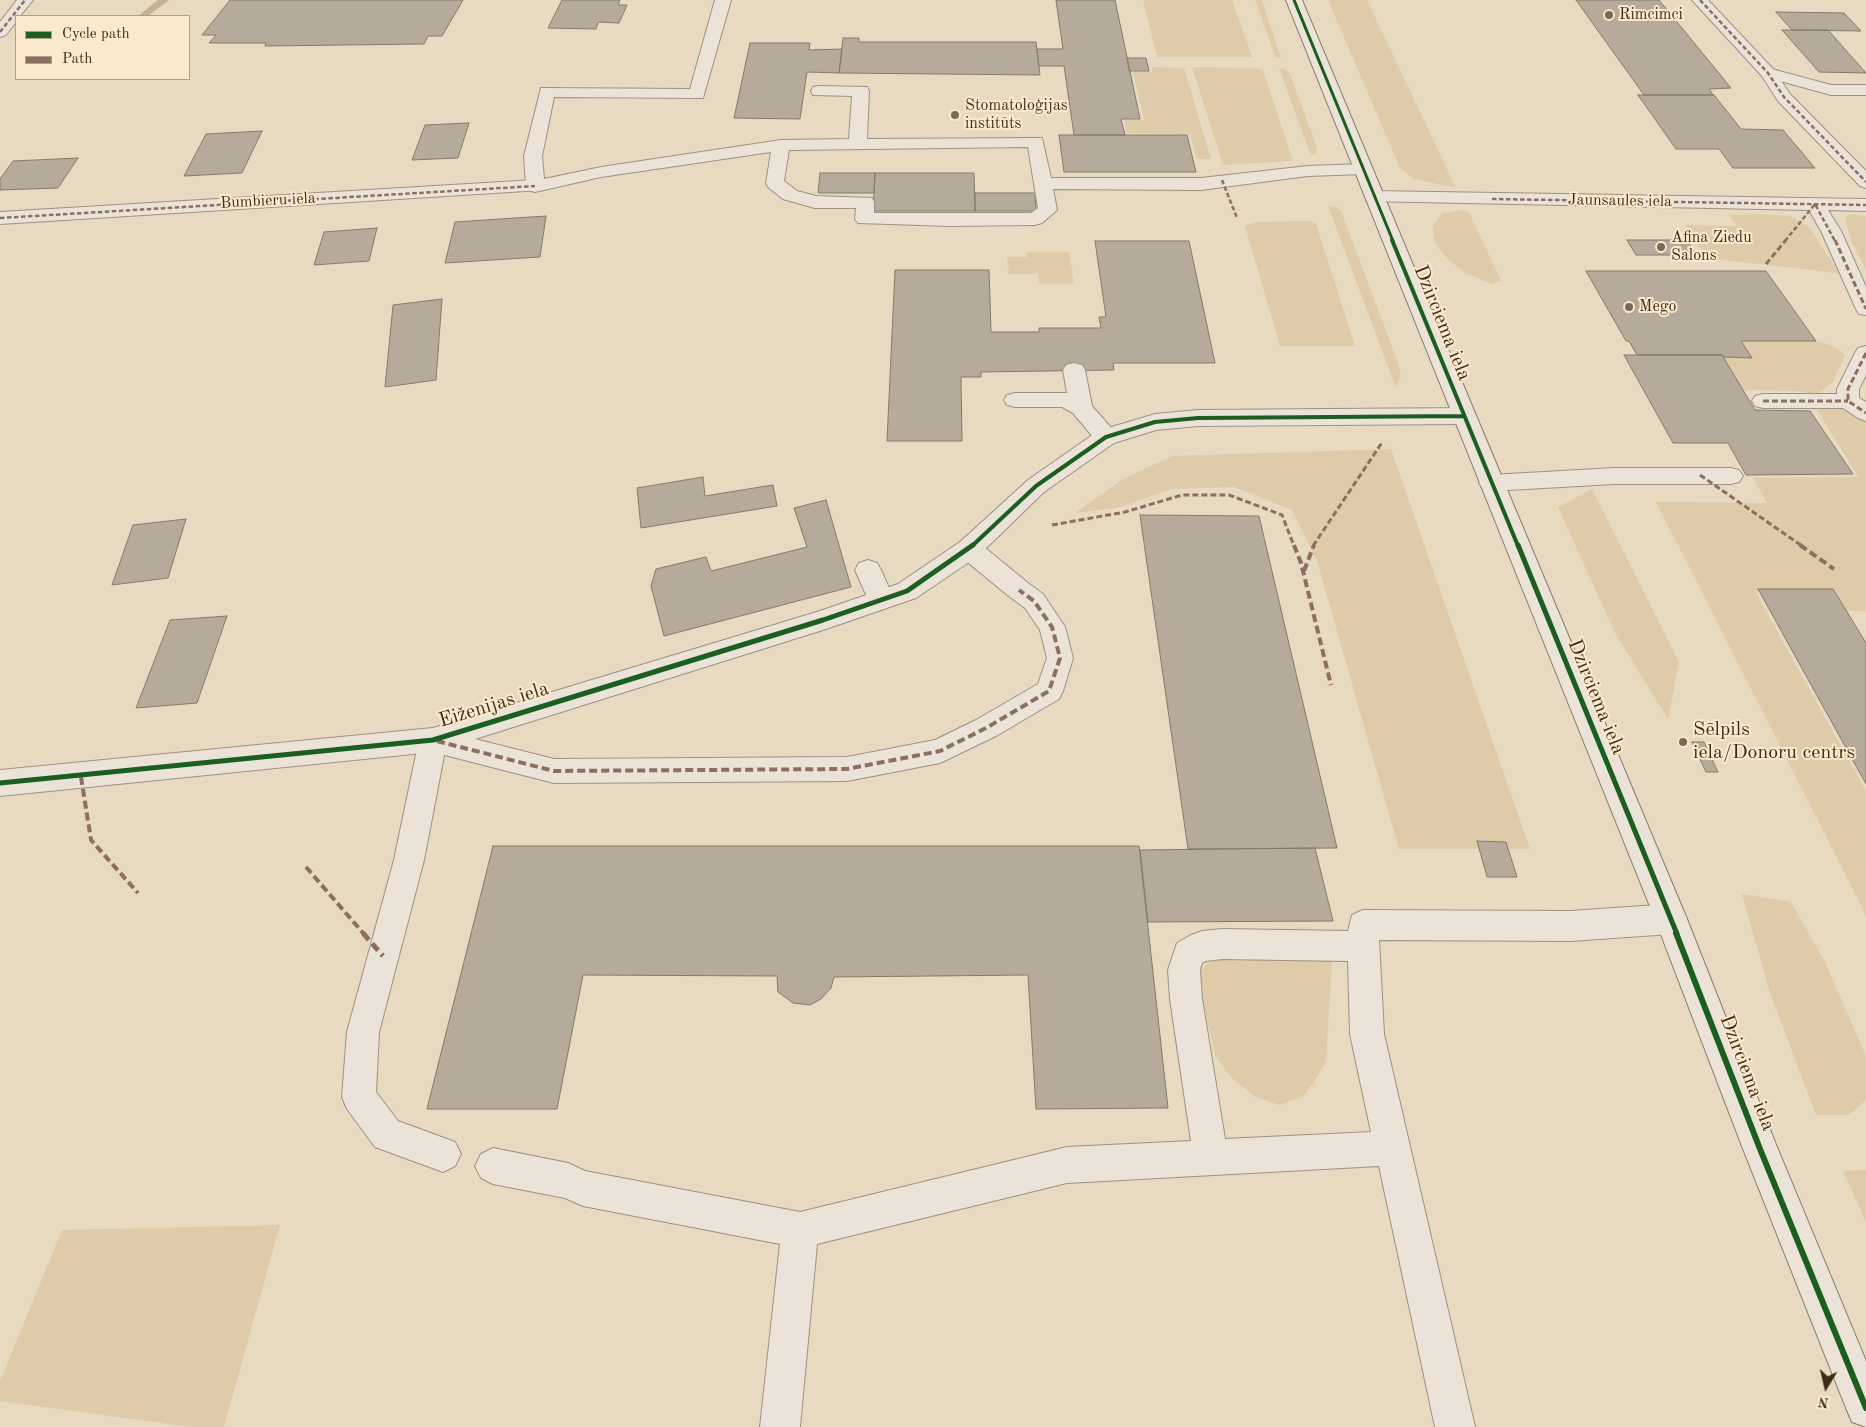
<!DOCTYPE html>
<meta charset="utf-8">
<style>
body{margin:0}
#map{position:relative;width:1866px;height:1427px;overflow:hidden;background:#e8d9c1;font-family:"Old Standard TT",serif}
canvas{display:block}
.legend{position:absolute;left:15px;top:15px;width:175px;height:65px;box-sizing:border-box;background:#fae9cd;border:1px solid #af9d85;margin:0;padding:6px 9px;list-style:none;font-size:15px;color:#3e2c19}
.legend li{display:flex;align-items:center;gap:10px;height:25px}
.legend b{width:25px;border:1px solid #af9d85}
.north{position:absolute;left:1801px;top:1362px;width:50px;height:50px;-webkit-text-stroke:4px #fae9cd;paint-order:stroke;rotate:189deg;font-size:14px;font-weight:700;line-height:20px;text-align:center;color:#3e2c19}
.north::after{content:'';display:block;margin:auto;width:18px;height:22px;background:#3e2c19;clip-path:polygon(50% 0,100% 100%,50% 72%,0 100%)}
</style>
<div id="map">
<canvas width="1866" height="1427"></canvas>
<ul class="legend">
<li><b style="height:6px;background:#1b5e20"></b>Cycle path</li>
<li><b style="height:6px;background:#8d6e63"></b>Path</li>
</ul>
<div class="north">N</div>
</div>
<script>
const ctx = document.querySelector('canvas').getContext('2d');
ctx.lineJoin = 'round';
function paint(path, color) {
  ctx.fillStyle = color;
  ctx.fill(path, 'evenodd');
}
function toPath(rows) {
  const path = new Path2D();
  for (const r of rows) {
    path.moveTo(r[0], r[1]);
    for (let i = 2; i < r.length; i += 2) path.lineTo(r[i], r[i + 1]);
  }
  return path;
}
function trace(path, color, width, dash) {
  ctx.strokeStyle = color;
  ctx.lineWidth = width;
  ctx.lineCap = dash ? 'butt' : 'round';
  ctx.setLineDash(dash || []);
  ctx.stroke(path);
}
function drawText(font, color, halo, rows, align = 'center') {
  ctx.font = font + ' "Old Standard TT",serif';
  ctx.lineWidth = 4;
  ctx.setLineDash([]);
  ctx.textBaseline = 'middle';
  ctx.strokeStyle = halo;
  ctx.fillStyle = color;
  for (const [text, x, y, turn = 0] of rows) {
    ctx.save();
    ctx.translate(x, y);
    ctx.rotate((+turn || 0) * Math.PI / 180);
    ctx.textAlign = isNaN(turn) ? turn : align;
    if (halo) ctx.strokeText(text, 0, 0);
    ctx.fillText(text, 0, 0);
    ctx.restore();
  }
}
const green = toPath([
 [1143,0,1232,0,1252,57,1157,57],
 [1255,0,1262,0,1281,58,1276,58],
 [1328,0,1367,0,1456,188,1414,179,1400,168],
 [1152,67,1184,68,1211,159,1197,159,1190,134,1127,133,1124,120,1144,120,1133,72,1152,72],
 [1192,67,1254,68,1263,70,1293,161,1223,165],
 [1279,68,1284,69,1290,74,1317,148,1316,153,1311,156],
 [1328,206,1336,207,1341,211,1398,363,1401,376,1396,388],
 [1462,210,1469,212,1501,281,1491,284,1466,273,1448,260,1435,243,1433,226,1442,213],
 [1759,214,1790,216,1809,227,1839,273,1706,258,1686,225,1737,226,1729,215],
 [1852,214,1866,216,1866,269,1852,243,1845,217],
 [1309,221,1316,224,1355,346,1280,346,1245,226,1256,222],
 [1027,252,1069,252,1074,284,1039,284,1038,274,1009,274,1007,257,1027,257],
 [1741,341,1816,341,1833,346,1845,355,1832,383,1817,394,1796,391,1742,390,1721,357,1751,358],
 [1813,404,1849,406,1866,419,1866,611,1846,611,1833,589,1758,589,1756,593,1866,791,1866,915,1656,502,1767,503,1753,478,1859,477],
 [1391,449,1530,849,1399,849,1317,561,1292,510,1234,487,1171,489,1121,507,1075,513,1123,479,1172,456],
 [1592,489,1679,662,1668,719,1615,633,1558,507],
 [1742,894,1791,902,1825,962,1866,1056,1866,1100,1849,1115,1816,1115,1770,993],
 [1332,958,1326,1061,1313,1084,1302,1097,1279,1105,1254,1096,1232,1078,1216,1057,1199,987,1199,974,1207,963,1221,959],
 [1866,1170,1866,1222,1843,1171],
 [280,1225,224,1427,191,1427,0,1401,0,1381,62,1230]
]);
const stream = toPath([
 [158,0,169,0,148,16,138,16,158,0]
]);
const building = toPath([
 [230,0,463,0,442,36,428,36,424,44,265,46,266,43,209,43,216,35,202,35,230,0],
 [562,0,620,0,618,5,627,5,619,23,598,22,596,29,548,28,562,0],
 [1056,0,1115,0,1140,119,1121,119,1125,135,1074,135,1064,66,1039,66,1037,49,1063,49,1056,0],
 [1576,0,1659,0,1731,88,1709,89,1713,95,1644,95,1576,0],
 [1776,12,1844,13,1861,31,1792,30,1776,12],
 [1782,30,1828,30,1866,73,1819,72,1782,30],
 [843,38,859,38,859,42,1036,42,1040,75,839,73,843,38],
 [750,43,810,43,809,50,842,49,839,73,807,72,800,119,734,118,750,43],
 [1127,58,1146,58,1149,71,1129,71,1127,58],
 [1638,95,1714,95,1741,129,1783,130,1815,168,1733,168,1719,149,1676,149,1638,95],
 [469,123,458,158,412,160,425,125,469,123],
 [262,131,242,173,184,176,206,134,262,131],
 [1059,135,1187,135,1196,172,1064,172,1059,135],
 [78,158,58,188,0,190,0,179,13,161,78,158],
 [820,173,875,173,874,193,818,193,820,173],
 [875,173,974,173,975,211,873,211,875,173],
 [975,193,1035,193,1036,211,975,211,975,193],
 [546,216,540,257,445,263,455,222,546,216],
 [377,228,369,261,314,265,324,232,377,228],
 [1627,240,1687,240,1696,255,1636,255,1627,240],
 [1095,241,1189,241,1215,363,1113,363,1114,370,981,372,981,377,961,377,962,441,887,441,895,270,989,270,991,332,1039,332,1039,328,1101,328,1099,317,1106,317,1095,241],
 [1586,271,1766,271,1816,341,1741,341,1752,358,1723,357,1722,355,1637,355,1629,341,1626,341,1586,271],
 [442,299,436,380,385,387,393,305,442,299],
 [1624,355,1722,355,1755,410,1810,411,1853,474,1746,475,1728,443,1673,443,1624,355],
 [703,477,705,496,773,485,777,506,641,528,637,488,703,477],
 [826,500,851,587,664,636,651,586,656,569,706,557,711,571,807,547,794,508,826,500],
 [1140,515,1259,516,1337,848,1188,849,1140,515],
 [186,519,168,578,112,585,133,525,186,519],
 [1758,589,1833,589,1866,643,1866,784,1758,589],
 [227,616,197,703,136,708,170,620,227,616],
 [1692,742,1704,742,1718,772,1706,772,1692,742],
 [1477,841,1506,842,1517,877,1487,877,1477,841],
 [493,846,1139,846,1168,1108,1036,1109,1028,975,834,977,831,988,821,999,810,1005,793,1003,778,992,777,976,583,975,557,1109,427,1109,493,846],
 [1315,848,1333,921,1148,922,1140,850,1315,848]
]);
const lane = toPath([
 [715,0,731,0,703,98,554,97,542,156,544,179,601,167,781,140,849,139,852,96,813,95,811,91,813,87,819,86,867,87,869,91,867,139,1042,138,1051,178,1201,178,1308,166,1363,164,1369,165,1372,169,1369,173,1363,174,1308,176,1201,190,1053,189,1057,210,1042,223,1035,225,950,226,858,223,855,219,856,208,815,208,783,199,768,187,766,183,771,152,601,177,535,192,528,190,526,186,524,156,541,88,690,89,715,0],
 [1028,147,1038,208,1031,213,874,213,874,202,872,198,816,196,797,191,784,181,789,150,1028,147],
 [1768,68,1831,85,1866,85,1866,95,1831,95,1762,76,1760,73,1762,70,1768,68],
 [1074,363,1082,365,1085,370,1092,406,1114,431,1117,437,1114,443,1106,445,1098,443,1073,413,1062,407,1015,407,1007,405,1004,400,1007,395,1015,393,1067,393,1063,370,1066,365,1074,363],
 [1614,468,1731,468,1739,470,1743,476,1739,482,1731,484,1614,484,1491,491,1483,489,1479,483,1483,477,1491,475,1614,468],
 [969,540,978,542,1028,583,1032,590,1028,597,1019,600,1010,597,960,556,957,549,960,542,969,540],
 [868,560,877,563,881,570,894,599,890,606,881,609,872,606,868,599,855,570,859,563,868,560],
 [433,728,443,732,447,740,424,860,379,1032,376,1092,398,1121,455,1142,461,1154,455,1166,443,1172,375,1147,347,1109,342,1097,347,1032,394,860,419,740,423,732,433,728],
 [1671,904,1682,909,1687,919,1682,929,1671,934,1571,941,1379,940,1384,1034,1475,1427,1435,1427,1379,1166,1067,1183,817,1244,800,1427,760,1427,780,1244,583,1206,565,1198,493,1184,481,1178,475,1166,481,1154,493,1148,568,1163,585,1171,800,1212,1067,1147,1191,1141,1170,999,1168,970,1177,943,1191,935,1202,931,1222,929,1348,931,1352,915,1363,910,1571,911,1671,904],
 [1222,959,1348,961,1350,1034,1371,1132,1225,1139,1202,999,1200,970,1202,963,1206,961,1222,959]
]);
const street = toPath([
 [17,0,33,0,20,16,16,16,16,22,6,35,0,37,0,22,17,0],
 [1692,0,1708,0,1774,70,1790,94,1866,171,1866,188,1860,186,1778,101,1762,76,1692,0],
 [535,180,542,182,544,186,542,190,0,224,0,212,535,180],
 [1374,191,1866,199,1866,211,1828,210,1841,231,1866,287,1866,315,1859,314,1856,309,1821,231,1809,210,1367,201,1365,197,1367,193,1374,191],
 [1866,346,1866,375,1859,389,1859,398,1866,402,1866,421,1858,418,1843,408,1763,408,1755,406,1752,401,1755,396,1763,394,1837,394,1837,389,1855,353,1858,348,1866,346],
 [1464,408,1472,411,1475,416,1472,421,1464,424,1198,426,1156,430,1114,443,1044,492,978,556,916,598,823,630,475,739,554,759,847,757,935,740,976,720,1038,684,1047,658,1040,630,1025,608,1010,597,1006,590,1010,583,1019,580,1028,583,1043,594,1065,627,1073,658,1063,691,1059,699,996,736,940,763,847,781,554,783,433,752,0,796,0,770,433,728,820,611,898,584,960,542,1028,480,1098,431,1155,414,1198,410,1464,408]
]);
const secondary = toPath([
 [1286,0,1302,0,1687,919,1777,1147,1866,1361,1866,1427,1852,1422,1846,1408,1743,1149,1655,919,1286,0]
]);
const quietFar3 = toPath([
 [1700,0,1768,73,1784,97,1866,182],
 [0,32,25,0],
 [1222,180,1237,218],
 [1492,199,1866,205],
 [0,218,535,186],
 [1785,241,1815,204,1835,241]
]);
const quietFar2 = toPath([
 [1835,240,1866,309],
 [1766,264,1786,240],
 [1866,353,1848,389,1848,401,1866,413],
 [1763,401,1848,401],
 [1700,475,1802,546],
 [1052,525,1125,512,1182,495,1229,495,1282,515,1294,546],
 [1313,546,1383,441]
]);
const quietFar1 = toPath([
 [1294,545,1301,563,1331,685],
 [1800,545,1834,569],
 [1304,571,1314,545],
 [437,741,554,771,847,769,940,751,986,728,1049,691,1060,658,1052,627,1034,601,1019,590],
 [81,777,91,840,138,893],
 [306,867,364,934]
]);
const quiet = toPath([
 [363,933,383,956]
]);
const cyclewayFar3 = toPath([
 [1294,0,1393,241]
]);
const cyclewayFar2 = toPath([
 [1392,240,1518,546],
 [972,546,1036,486,1106,437,1155,422,1198,418,1464,416]
]);
const cyclewayFar1 = toPath([
 [1518,545,1677,934],
 [0,783,433,740,823,620,907,591,973,545]
]);
const cycleway = toPath([
 [1676,933,1760,1149,1866,1408]
]);
const markers = [
 [1609,15,5,"#7a6954"],
 [955,115,5,"#7a6954"],
 [1661,247,5,"#7a6954"],
 [1629,307,5,"#7a6954"],
 [1683,742,5,"#7a6954"]
];
const farPoinames = [
 ["Rimcimci",1619,15],
 ["Stomatoloģijas",965,106],
 ["institūts",965,124],
 ["Afina Ziedu",1671,238],
 ["Salons",1671,256],
 ["Mego",1639,307]
];
const farStreetnames = [
 ["Bumbieru iela",268,201,-3],
 ["Jaunsaules iela",1620,201,1]
];
const streetNames = [
 ["Dzirciema iela",1442,323,68],
 ["Dzirciema iela",1596,697,68],
 ["Eiženijas iela",494,705,-17],
 ["Dzirciema iela",1747,1073,69]
];
const poiNames = [
 ["Sēlpils",1693,730],
 ["iela/Donoru centrs",1693,753]
];
paint(green, '#dfcbaa');
paint(stream, '#c6b292');
paint(building, '#b6ab9a');
trace(building, '#847a6b', 1);
trace(lane, '#9c9182', 2);
trace(street, '#9c9182', 2);
trace(secondary, '#847a6b', 2);
paint(lane, '#ebe3d8');
paint(street, '#ebe3d8');
paint(secondary, '#ebe3d8');
trace(quietFar3, '#8d6e63', 2.5, [4.5, 2.5]);
trace(quietFar2, '#8d6e63', 3, [6, 3]);
trace(quietFar1, '#8d6e63', 4, [8, 4]);
trace(quiet, '#8d6e63', 5, [9, 5]);
trace(cyclewayFar3, '#1b5e20', 3);
trace(cyclewayFar2, '#1b5e20', 4);
trace(cyclewayFar1, '#1b5e20', 5);
trace(cycleway, '#1b5e20', 6);
for (const [x, y, r, color] of markers) {
  const dot = new Path2D();
  dot.arc(x, y, r, 0, 2 * Math.PI);
  ctx.fillStyle = color;
  ctx.fill(dot);
  trace(dot, '#fae9cd', 2);
}
drawText('16px', '#3e2c19', '#fae9cd', farPoinames, 'left');
drawText('16px', '#3e2c19', '#fae9cd', farStreetnames);
drawText('20px', '#3e2c19', '#fae9cd', streetNames);
drawText('20px', '#3e2c19', '#fae9cd', poiNames, 'left');
</script>
